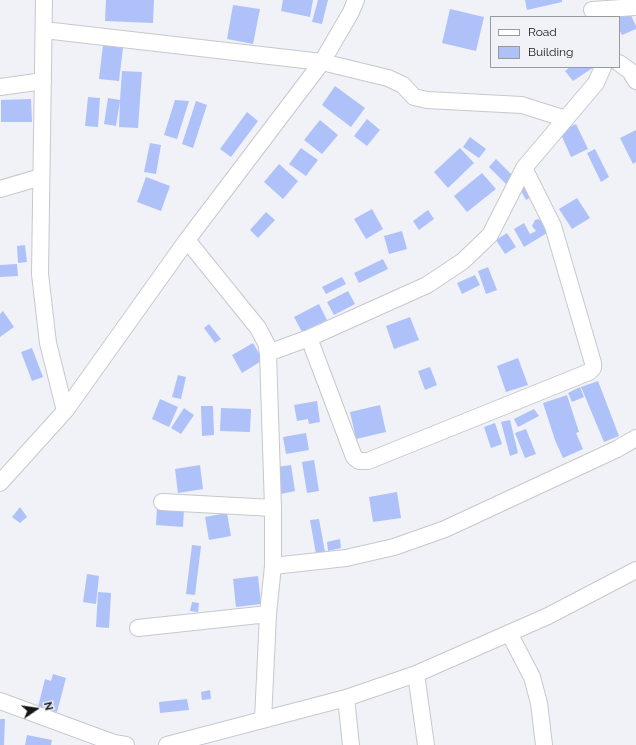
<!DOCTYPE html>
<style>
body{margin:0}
#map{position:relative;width:636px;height:745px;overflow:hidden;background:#f0f2f7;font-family:Raleway,sans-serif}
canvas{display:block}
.legend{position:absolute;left:490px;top:16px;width:130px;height:52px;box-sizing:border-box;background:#f0f2f7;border:1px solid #989a9e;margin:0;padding:5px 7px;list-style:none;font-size:12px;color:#151618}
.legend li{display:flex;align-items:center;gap:8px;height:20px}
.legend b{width:20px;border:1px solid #989a9e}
.north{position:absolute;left:16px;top:689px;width:40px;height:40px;-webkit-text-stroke:3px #f0f2f7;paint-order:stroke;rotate:77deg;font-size:11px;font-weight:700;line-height:16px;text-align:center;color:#151618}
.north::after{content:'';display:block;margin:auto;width:14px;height:18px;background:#151618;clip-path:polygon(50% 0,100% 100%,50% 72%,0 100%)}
</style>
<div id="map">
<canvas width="636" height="745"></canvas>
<ul class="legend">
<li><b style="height:5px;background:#fff"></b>Road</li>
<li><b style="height:11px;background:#aec1f9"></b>Building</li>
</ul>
<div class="north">N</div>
</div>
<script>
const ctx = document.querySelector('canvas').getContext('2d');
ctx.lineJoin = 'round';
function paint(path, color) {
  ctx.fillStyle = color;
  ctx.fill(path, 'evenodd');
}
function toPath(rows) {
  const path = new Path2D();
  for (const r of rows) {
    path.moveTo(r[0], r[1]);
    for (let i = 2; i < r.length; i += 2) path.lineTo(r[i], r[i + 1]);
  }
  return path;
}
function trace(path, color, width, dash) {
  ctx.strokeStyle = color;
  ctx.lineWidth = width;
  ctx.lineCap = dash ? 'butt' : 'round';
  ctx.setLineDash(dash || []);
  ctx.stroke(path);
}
const building = toPath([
 [106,0,154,0,153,23,105,21],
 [283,0,313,0,310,17,281,11],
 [318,0,328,0,322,24,312,22],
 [525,0,562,0,562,2,527,10],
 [233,5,260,9,253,44,227,39],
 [450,9,484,17,476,51,442,43],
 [629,11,636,26,636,29,622,35,619,30,619,17,615,17],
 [103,45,123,48,119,81,99,79],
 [570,67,594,67,573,81,565,71],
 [122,71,142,72,138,128,119,127,120,101,116,126,104,124,108,98,120,100],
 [335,86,365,108,351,127,322,105],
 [88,97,100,98,98,127,85,126],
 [31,99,32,122,1,122,1,100],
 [175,100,189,101,177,139,164,135],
 [196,101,207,105,193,148,182,144],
 [247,112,258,121,231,157,220,149],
 [367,119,380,130,367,146,354,136],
 [320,120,338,135,322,154,304,140],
 [576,124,588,149,571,157,560,132],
 [636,130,636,162,633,164,620,138],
 [470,137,486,149,479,158,463,147],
 [150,143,161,145,156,174,144,172],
 [301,148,318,160,306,176,289,164],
 [460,148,474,163,448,188,434,172],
 [595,149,609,177,601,182,587,153],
 [496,159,514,177,506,184,489,167],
 [279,164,298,181,283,199,264,182],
 [482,173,496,189,467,212,454,196],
 [146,177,170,186,161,211,137,202],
 [524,183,533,196,526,200,520,189],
 [577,198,590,218,572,229,559,209],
 [372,209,383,229,366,239,354,219],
 [428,210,434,219,419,230,413,221],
 [266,212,275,220,258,238,250,230],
 [538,219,543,222,544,228,547,233,524,247,514,229,524,223,530,234,536,231,532,226,535,220],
 [402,231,407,249,389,254,384,236],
 [507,233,516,247,505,254,496,240],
 [25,245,27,262,18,263,17,246],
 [383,259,388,269,359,283,354,273],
 [17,264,18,276,0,277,0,265],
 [488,267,497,290,486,294,478,271],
 [475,275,480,285,462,294,457,283],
 [342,277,346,284,326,294,322,287],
 [348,291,355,304,334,315,327,302],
 [319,304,327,320,302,332,294,317],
 [3,311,14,327,0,337,0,314],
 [410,317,419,340,394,349,386,326],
 [209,324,221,339,215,343,204,328],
 [253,343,263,360,242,373,232,355],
 [32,348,43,377,32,381,21,352],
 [518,358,528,385,506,392,497,366],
 [430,367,437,385,425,390,418,371],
 [178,375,186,377,181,399,172,397],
 [598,381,619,436,604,442,581,387],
 [580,387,584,397,572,402,568,393],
 [567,395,579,432,576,433,583,449,563,458,555,440,543,403],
 [160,399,178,407,169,427,152,419],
 [317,401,320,422,309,424,308,419,297,421,294,405],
 [380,405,386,432,356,439,350,412],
 [201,406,213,406,214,435,202,436],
 [184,408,194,415,181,434,171,428],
 [221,408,251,409,250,432,220,431],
 [534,409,539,416,518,427,514,419],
 [510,420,518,453,510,456,501,422],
 [495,423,502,444,491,448,484,427],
 [526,429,536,454,525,458,515,433],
 [306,433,309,450,286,454,283,437],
 [314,460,319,491,307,493,302,462],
 [200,465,203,489,178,493,175,469],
 [291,465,295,491,281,494,277,467],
 [397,492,401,518,373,522,369,497],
 [20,507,27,517,20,523,12,517],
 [157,507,184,509,183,527,156,525],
 [227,513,231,536,209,540,205,517],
 [319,519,325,552,316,554,310,520],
 [340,539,341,548,328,551,327,542],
 [192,545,201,546,195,595,186,594],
 [87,574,99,576,96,604,83,602],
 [258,576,261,604,236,607,233,579],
 [98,592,111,593,109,628,96,627],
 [192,602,199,603,198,612,190,611],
 [53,674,66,678,57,712,38,707,45,679,51,681],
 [210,690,211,699,202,700,201,692],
 [187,699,189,710,160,713,159,702],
 [0,719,5,719,4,745,0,745],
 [27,735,52,740,51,745,25,745]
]);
const minor = toPath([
 [44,0,40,274,48,343,65,411],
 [592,10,636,7],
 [44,30,322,62,388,78,403,85,414,97,427,100,522,105,566,119],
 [619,63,630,71,636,81],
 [0,87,43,81],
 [0,189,41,177],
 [187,240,258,328,266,343,268,353,273,508,273,566,268,614,263,720],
 [309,338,354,457,359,461,368,461,589,372,593,368,593,363,553,226,524,168],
 [268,353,309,338,427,285,463,261,490,235,524,168,596,83,603,67],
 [0,483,65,411,187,240,322,62,351,12,356,0],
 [162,502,273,508],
 [273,566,346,558,394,547,445,529,617,449,636,438],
 [138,628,268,614],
 [509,633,532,677,539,703,544,745],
 [416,674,426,745],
 [346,698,351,745],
 [0,701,114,743,126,745],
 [167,745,346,698,416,674,548,616,636,570]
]);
paint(building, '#aec1f9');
trace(minor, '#c6c8cd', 18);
trace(minor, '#fff', 16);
</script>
